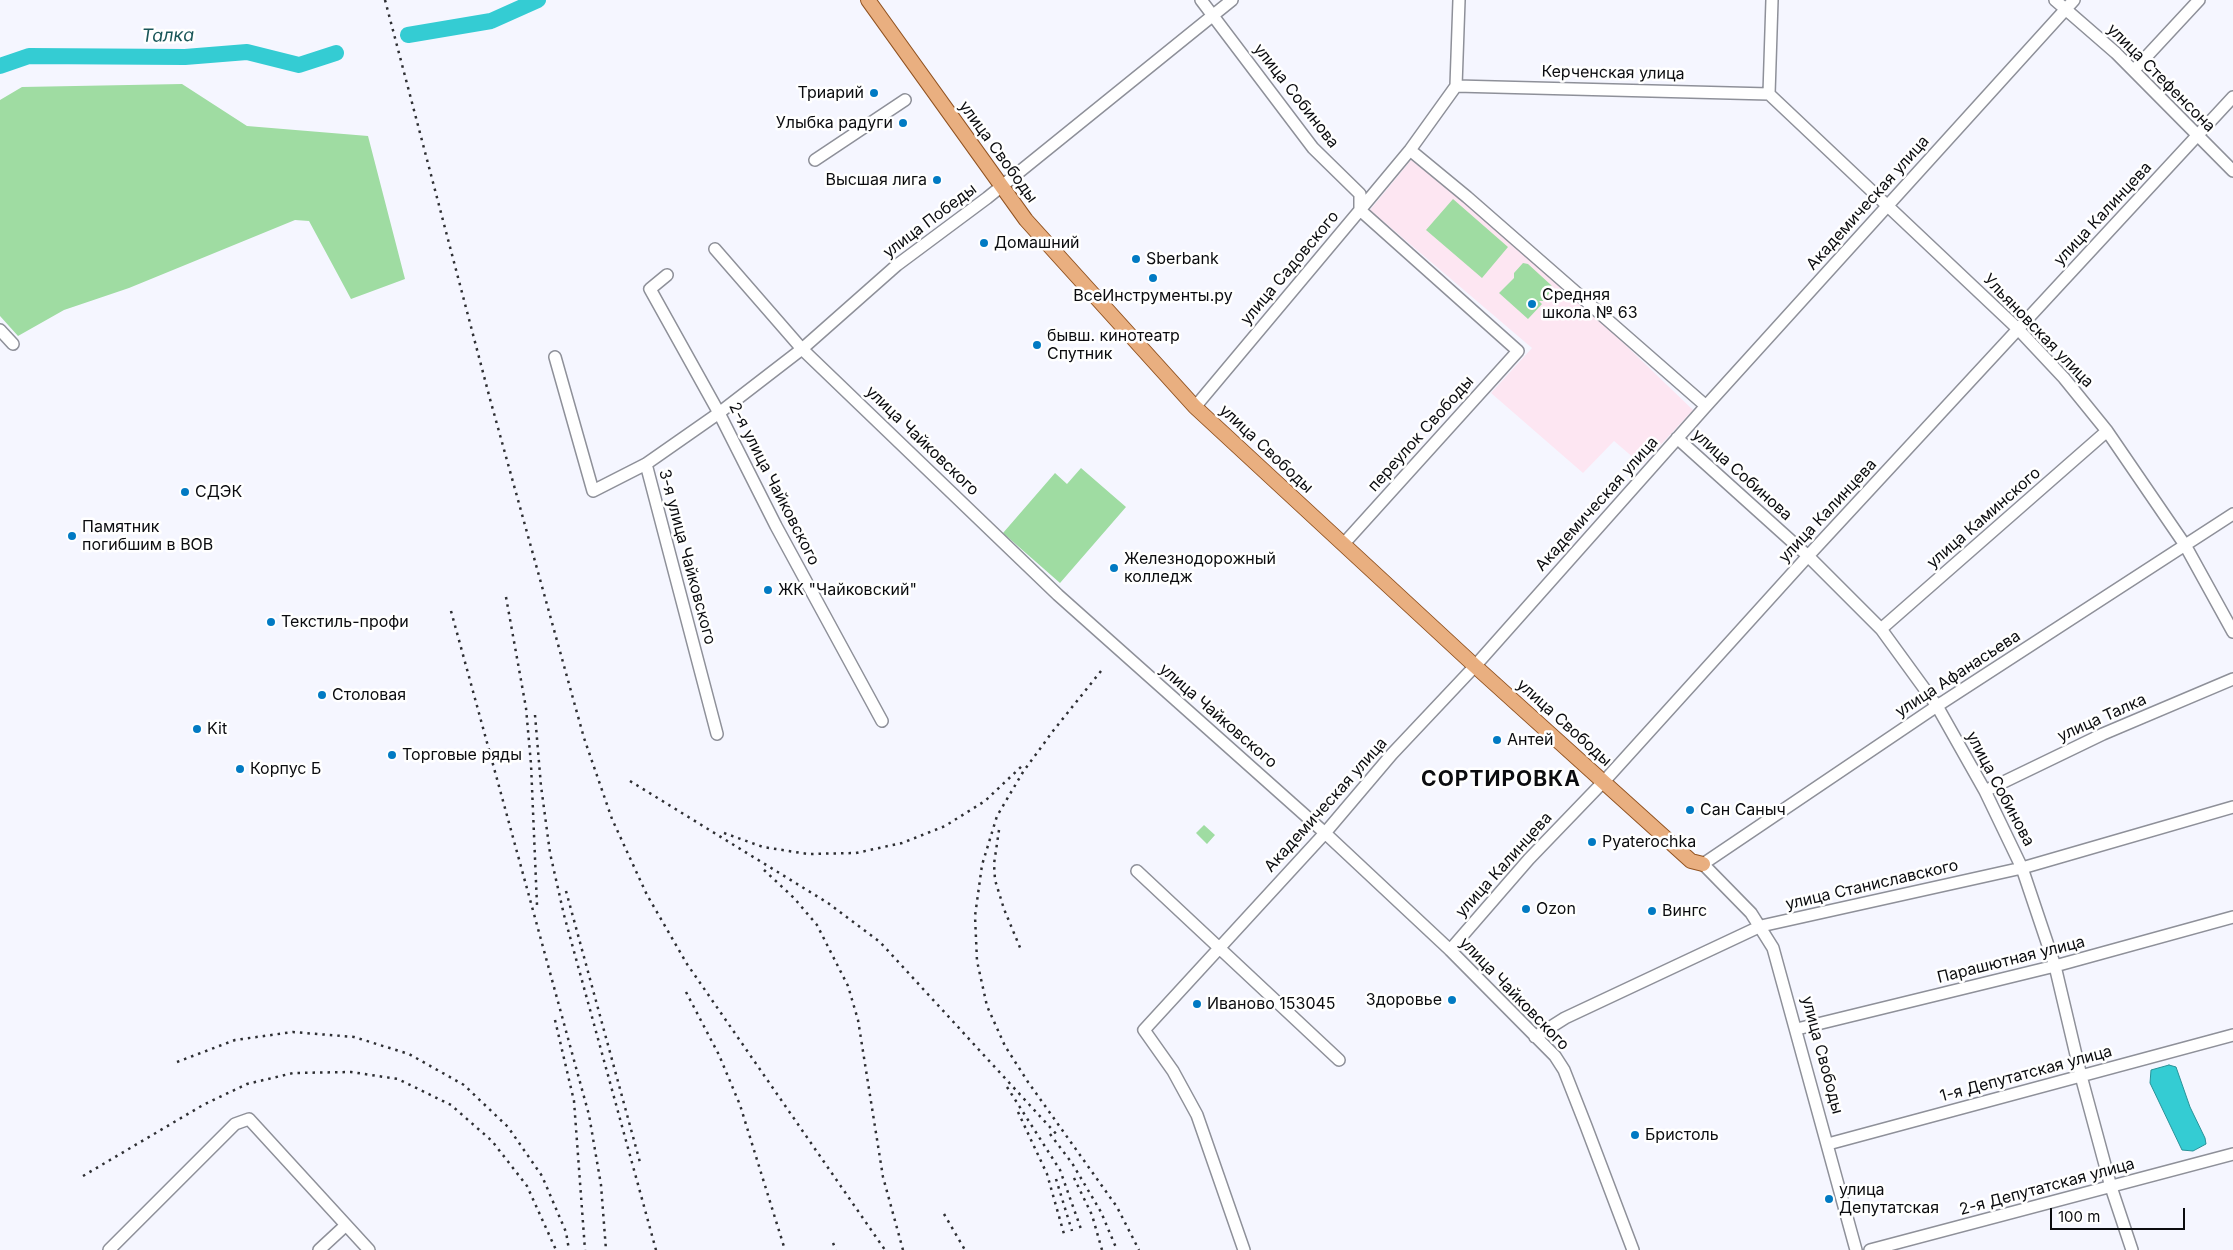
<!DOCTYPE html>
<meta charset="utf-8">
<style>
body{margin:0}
#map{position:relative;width:2233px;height:1250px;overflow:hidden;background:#f5f6ff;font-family:Inter,sans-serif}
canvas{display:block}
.scale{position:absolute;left:2050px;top:1208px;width:135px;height:22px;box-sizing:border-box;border:2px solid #0b0c0f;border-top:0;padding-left:6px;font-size:15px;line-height:18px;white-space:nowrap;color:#0b0c0f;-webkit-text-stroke:4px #fff;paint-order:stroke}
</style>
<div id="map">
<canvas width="2233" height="1250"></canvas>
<div class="scale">100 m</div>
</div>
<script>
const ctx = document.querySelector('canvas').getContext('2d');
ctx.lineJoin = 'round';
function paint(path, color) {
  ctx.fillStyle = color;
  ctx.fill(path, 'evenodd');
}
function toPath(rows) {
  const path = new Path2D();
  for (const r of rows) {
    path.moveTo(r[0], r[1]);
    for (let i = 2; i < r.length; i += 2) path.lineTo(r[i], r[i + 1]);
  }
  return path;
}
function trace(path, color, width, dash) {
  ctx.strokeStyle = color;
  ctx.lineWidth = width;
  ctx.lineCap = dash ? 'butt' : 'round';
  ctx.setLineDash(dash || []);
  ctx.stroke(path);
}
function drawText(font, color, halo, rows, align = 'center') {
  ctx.font = font + ' Inter,sans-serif';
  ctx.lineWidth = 5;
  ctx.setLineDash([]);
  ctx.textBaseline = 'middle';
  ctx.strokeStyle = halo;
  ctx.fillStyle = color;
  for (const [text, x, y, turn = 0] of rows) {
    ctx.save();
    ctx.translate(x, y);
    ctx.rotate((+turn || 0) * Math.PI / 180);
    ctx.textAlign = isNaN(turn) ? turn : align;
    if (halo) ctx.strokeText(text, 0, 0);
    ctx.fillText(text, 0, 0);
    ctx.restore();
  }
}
const education = toPath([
 [1411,160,1537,260,1693,410,1642,465,1614,441,1583,473,1491,393,1532,348,1370,210]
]);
const green = toPath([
 [182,84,247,126,368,136,405,279,351,299,309,221,295,220,129,288,64,310,18,336,0,316,0,100,22,87],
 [1453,199,1508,247,1482,278,1426,230],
 [1523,263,1528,264,1551,285,1553,289,1543,301,1539,301,1542,304,1528,319,1499,293,1514,278,1514,273],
 [1081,468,1126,507,1060,583,1003,533,1055,473,1067,484],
 [1204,825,1215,835,1207,844,1196,833]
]);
const water = toPath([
 [2169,1065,2176,1067,2190,1107,2205,1138,2206,1144,2193,1151,2182,1150,2150,1083,2151,1070,2169,1065]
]);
const river = toPath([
 [408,35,491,21,538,0],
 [0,66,29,56,185,57,247,52,299,65,336,53]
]);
const minor = toPath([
 [1201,0,1313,148,1360,194,1360,210,1518,351,1348,539],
 [2055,0,2116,53,2233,171],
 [2134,70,2199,0],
 [1456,86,1769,94],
 [1769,94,2018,329,2064,378,2107,431,2185,545,2233,632],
 [1769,94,1772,0],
 [1410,150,1467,197,1706,406],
 [815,160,905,100],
 [715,249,802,349,1058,595,1325,833,1450,950,1555,1056,1564,1070,1586,1126,1633,1250],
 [667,275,650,289,719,413,776,526,882,721],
 [0,330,13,344],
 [555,357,593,491,646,464,719,413,802,349,897,265,987,198,1232,0],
 [1195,407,1360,210,1410,150,1456,86,1459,0],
 [1677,438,1808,556,1881,629,1937,706,1985,791,2022,868,2055,966,2081,1076,2111,1187,2132,1250],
 [646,464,717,734],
 [1881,629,2107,431],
 [1985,791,2103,734,2233,679],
 [1137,871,1339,1060],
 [1450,950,1529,859,1608,777,1808,556,2233,97],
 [1797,1029,2055,966,2233,917],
 [1535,1037,1565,1018,1761,926,2022,868,2233,807],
 [1828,1144,2233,1035],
 [109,1250,235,1124,249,1119,369,1250],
 [319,1250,346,1225],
 [1244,1250,1197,1115,1173,1071,1144,1030,1325,833,1392,754,1475,666,1706,406,2074,0],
 [1856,1250,1773,948,1751,913,1703,864,1937,706,2233,514],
 [1870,1250,2233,1154]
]);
const major = toPath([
 [868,0,1026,220,1195,407,1475,666,1691,861,1703,864]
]);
const rail = toPath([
 [385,0,490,399,584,738,612,819,647,895,687,964,885,1250],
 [506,597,526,708,531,764,537,905],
 [451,611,589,1115,601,1185,606,1250],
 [1101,671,1053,731,1023,772,997,816,982,865,975,916,977,961,987,1006,1005,1046,1028,1082,1117,1207,1139,1250],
 [535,715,541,786,550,853,564,915,656,1250],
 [630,781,828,903,880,942,1059,1137],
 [999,830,994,864,995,880,1004,909,1021,950],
 [724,833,763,847,808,854,856,853,902,843,945,826,985,801,1023,765],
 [764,870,794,898,817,925,848,986,858,1020,883,1177,903,1250],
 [566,891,641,1166],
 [686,992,719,1055,740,1105,785,1250],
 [555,1020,574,1101,585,1250],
 [177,1062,235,1040,293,1032,354,1037,409,1054,464,1085,508,1127,542,1176,566,1232,569,1250],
 [1007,1087,1060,1170,1081,1229],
 [1018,1112,1047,1174,1064,1234],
 [1050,1134,1072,1163,1101,1212,1117,1250],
 [83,1176,203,1105,247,1084,293,1073,351,1072,398,1079,451,1105,492,1141,527,1186,556,1250],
 [1074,1178,1092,1215,1102,1250],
 [1056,1179,1072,1231],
 [944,1214,965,1250],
 [833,1243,836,1250]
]);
const markers = [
 [874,93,5,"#017ac3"],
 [903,123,5,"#017ac3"],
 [937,180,5,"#017ac3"],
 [984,243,5,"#017ac3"],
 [1136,259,5,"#017ac3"],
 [1153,278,5,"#017ac3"],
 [1532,304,5,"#017ac3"],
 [1037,345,5,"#017ac3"],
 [185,492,5,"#017ac3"],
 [72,536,5,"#017ac3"],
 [1114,568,5,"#017ac3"],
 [768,590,5,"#017ac3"],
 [271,622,5,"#017ac3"],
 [322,695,5,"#017ac3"],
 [197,729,5,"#017ac3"],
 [1497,740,5,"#017ac3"],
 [392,755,5,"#017ac3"],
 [240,769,5,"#017ac3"],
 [1690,810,5,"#017ac3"],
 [1592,842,5,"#017ac3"],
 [1526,909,5,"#017ac3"],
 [1652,911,5,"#017ac3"],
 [1452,1000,5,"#017ac3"],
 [1197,1004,5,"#017ac3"],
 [1635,1135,5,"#017ac3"],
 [1829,1199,5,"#017ac3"]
];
const streetNames = [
 ["Керченская улица",1613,73,1],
 ["улица Стефенсона",2161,78,45],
 ["улица Собинова",1296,96,52],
 ["улица Свободы",998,152,54],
 ["Академическая улица",1868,203,-48],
 ["улица Калинцева",2103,214,-47],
 ["улица Победы",930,221,-37],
 ["улица Садовского",1290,268,-50],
 ["Ульяновская улица",2038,331,46],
 ["переулок Свободы",1421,434,-48],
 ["улица Чайковского",922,441,44],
 ["улица Свободы",1266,449,43],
 ["улица Собинова",1742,475,42],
 ["2-я улица Чайковского",774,484,63],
 ["Академическая улица",1597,504,-48],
 ["улица Калинцева",1828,511,-47],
 ["улица Каминского",1984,518,-41],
 ["3-я улица Чайковского",687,557,75],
 ["улица Афанасьева",1958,674,-33],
 ["улица Чайковского",1218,716,41],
 ["улица Талка",2102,718,-24],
 ["улица Свободы",1564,723,42],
 ["улица Собинова",2000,789,62],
 ["Академическая улица",1326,805,-48],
 ["улица Калинцева",1504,865,-48],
 ["улица Станиславского",1872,885,-13],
 ["Парашютная улица",2011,960,-14],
 ["улица Чайковского",1514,994,46],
 ["улица Свободы",1822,1055,75],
 ["1-я Депутатская улица",2026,1074,-15],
 ["2-я Депутатская улица",2047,1187,-15]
];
const poiNames = [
 ["Триарий",864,93,"right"],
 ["Улыбка радуги",893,123,"right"],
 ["Высшая лига",927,180,"right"],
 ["Домашний",994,243],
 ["Sberbank",1146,259],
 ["Средняя",1542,295],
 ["школа № 63",1542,313],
 ["ВсеИнструменты.ру",1153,296,"center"],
 ["бывш. кинотеатр",1047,336],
 ["Спутник",1047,354],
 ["СДЭК",195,492],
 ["Памятник",82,527],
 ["погибшим в ВОВ",82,545],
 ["Железнодорожный",1124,559],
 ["колледж",1124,577],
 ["ЖК \"Чайковский\"",778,590],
 ["Текстиль-профи",281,622],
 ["Столовая",332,695],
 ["Kit",207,729],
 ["Антей",1507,740],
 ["Торговые ряды",402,755],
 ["Корпус Б",250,769],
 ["Сан Саныч",1700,810],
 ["Pyaterochka",1602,842],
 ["Ozon",1536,909],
 ["Вингс",1662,911],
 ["Здоровье",1442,1000,"right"],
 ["Иваново 153045",1207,1004],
 ["Бристоль",1645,1135],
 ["улица",1839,1190],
 ["Депутатская",1839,1208]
];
const waterNames = [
 ["Талка",168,36,-1]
];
const districtNames = [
 ["СОРТИРОВКА",1501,780]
];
paint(education, '#fde6f2');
paint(green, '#9fdca2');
paint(water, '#34ccd3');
trace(water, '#289298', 1);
trace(river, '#34ccd3', 16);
trace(minor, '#8e9099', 14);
trace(major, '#925321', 16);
trace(minor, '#fff', 11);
trace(major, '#e9af80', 14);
trace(rail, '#2e2f33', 2.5, [2.5, 5]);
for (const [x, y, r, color] of markers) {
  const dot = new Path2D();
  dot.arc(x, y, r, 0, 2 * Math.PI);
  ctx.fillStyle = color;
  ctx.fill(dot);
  trace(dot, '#fff', 2);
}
drawText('16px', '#0b0c0f', '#fff', streetNames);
drawText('16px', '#0b0c0f', '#fff', poiNames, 'left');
drawText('italic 18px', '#195659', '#fff', waterNames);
ctx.letterSpacing = '1px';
drawText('bold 21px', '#0b0c0f', '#fff', districtNames);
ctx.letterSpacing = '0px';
</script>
